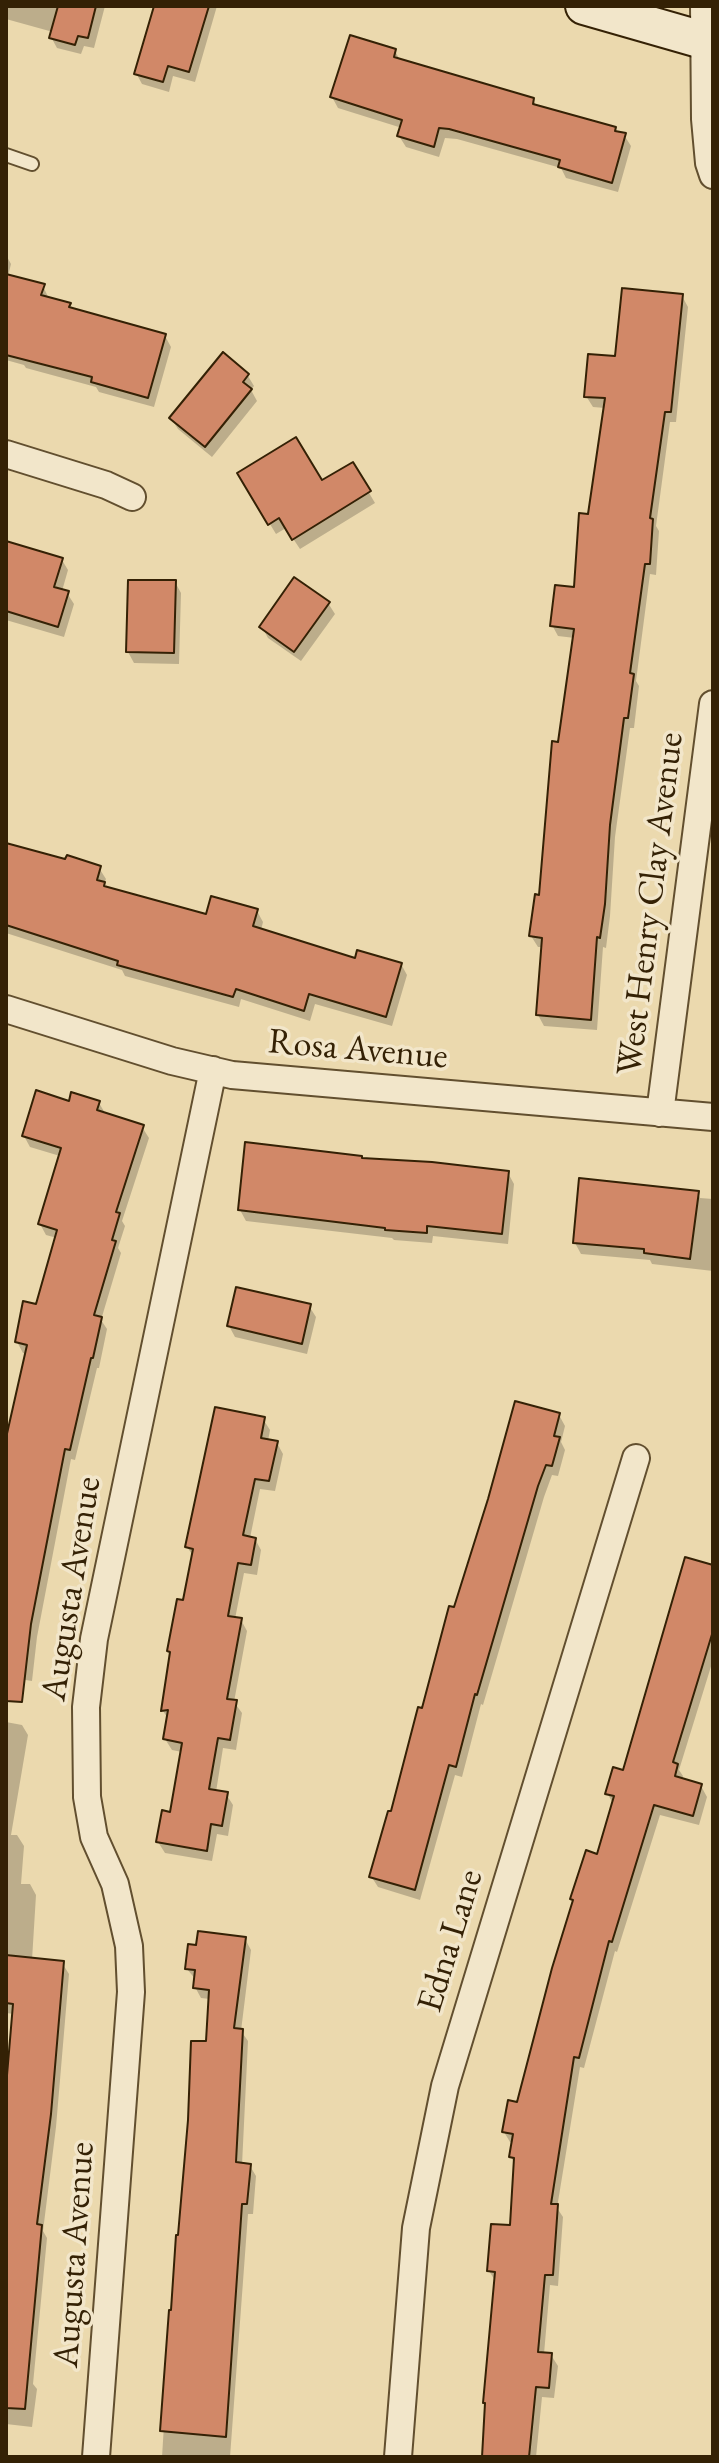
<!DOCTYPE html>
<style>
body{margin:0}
#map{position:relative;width:719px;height:2463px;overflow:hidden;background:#ebd9ae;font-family:"EB Garamond",serif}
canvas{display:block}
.frame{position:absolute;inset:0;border:8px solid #342105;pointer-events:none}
</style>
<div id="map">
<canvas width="719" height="2463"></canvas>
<div class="frame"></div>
</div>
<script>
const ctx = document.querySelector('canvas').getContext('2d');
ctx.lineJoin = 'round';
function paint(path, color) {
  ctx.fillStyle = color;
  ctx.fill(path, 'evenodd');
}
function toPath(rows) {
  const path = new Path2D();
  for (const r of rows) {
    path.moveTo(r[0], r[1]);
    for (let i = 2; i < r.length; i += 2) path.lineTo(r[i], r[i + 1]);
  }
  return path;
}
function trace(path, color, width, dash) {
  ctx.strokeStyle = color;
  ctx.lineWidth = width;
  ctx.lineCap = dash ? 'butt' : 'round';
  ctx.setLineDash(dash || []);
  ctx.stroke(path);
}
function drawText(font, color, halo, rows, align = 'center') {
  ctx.font = font + ' "EB Garamond",serif';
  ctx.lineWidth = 7;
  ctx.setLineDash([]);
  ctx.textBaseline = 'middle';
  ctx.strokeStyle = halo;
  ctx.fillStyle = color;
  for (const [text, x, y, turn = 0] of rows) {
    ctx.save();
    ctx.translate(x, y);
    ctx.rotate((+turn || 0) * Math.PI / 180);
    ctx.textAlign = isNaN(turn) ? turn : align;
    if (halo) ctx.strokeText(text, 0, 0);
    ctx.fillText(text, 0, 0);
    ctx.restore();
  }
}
const shadow = toPath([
 [6,6,105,6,94,48,84,46,81,54,57,48,51,37,53,32,6,19],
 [156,6,217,6,195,82,173,76,169,92,142,84,136,73],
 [395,51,401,62,533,100,537,107,615,128,618,134,624,135,631,146,618,192,566,178,561,168,457,139,445,138,439,157,406,147,399,136,402,128,338,108,332,97],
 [6,255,11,264,8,276,43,286,49,299,69,305,73,311,165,336,171,347,154,407,99,392,96,387,26,368,24,365,6,360],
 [682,296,688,307,676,422,670,422,656,526,659,531,656,575,650,574,636,681,639,686,634,728,630,728,615,837,610,916,606,948,603,947,597,1030,544,1026,538,1015,544,947,538,947,531,936,541,897,575,638,558,636,552,625,576,589,605,408,593,407,586,396,617,359],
 [248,376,254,386,251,390,257,401,212,457,178,429,171,418],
 [352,464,375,503,300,549,286,528,276,534,239,473,321,483],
 [6,543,62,560,68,570,62,591,67,593,74,604,64,637,6,620],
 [175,582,181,593,179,664,134,663,128,652],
 [328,603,335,614,301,661,268,638,262,627],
 [6,845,99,868,106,879,104,884,107,889,208,917,257,911,263,922,261,930,356,960,401,964,407,975,392,1026,315,1004,310,1021,241,999,239,1007,125,976,122,970,6,933],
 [70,1103,99,1103,105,1113,142,1127,149,1138,122,1221,125,1226,118,1248,121,1253,101,1320,107,1329,99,1368,97,1368,75,1460,71,1459,37,1637,32,1681,6,1677,6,1447,27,1354,23,1353,17,1342,38,1306,57,1238,46,1235,40,1224,60,1156,30,1147,24,1136],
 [362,1160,508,1173,514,1184,508,1244,433,1236,432,1243,394,1240,392,1238,246,1221,240,1210],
 [698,1193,700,1198,713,1199,713,1271,652,1264,650,1260,581,1254,575,1243],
 [309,1306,316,1317,307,1354,235,1337,229,1326],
 [559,1415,565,1426,561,1442,565,1450,558,1476,552,1475,544,1497,483,1705,481,1704,462,1777,455,1775,420,1900,378,1887,371,1876,455,1610],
 [263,1419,270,1430,268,1441,277,1443,283,1454,275,1491,260,1489,250,1538,255,1539,261,1550,257,1575,244,1573,235,1619,241,1620,247,1631,234,1702,242,1713,236,1750,223,1748,216,1792,226,1794,233,1805,228,1836,217,1834,212,1861,165,1853,158,1842,171,1814,182,1752,172,1750,165,1739,169,1720,163,1711,172,1656,169,1651,184,1603,194,1557,187,1547],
 [713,1567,713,1660,679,1770,683,1776,682,1780,701,1786,707,1797,699,1825,660,1815,617,1952,615,1951,584,2068,580,2067,557,2208,563,2217,558,2286,550,2285,544,2354,551,2355,558,2366,554,2398,542,2397,536,2457,484,2457,496,2282,489,2271,512,2227,516,2165,511,2157,514,2143,510,2142,504,2132,519,2104,599,1856,614,1805,607,1793,624,1772],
 [6,1722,22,1725,28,1735,11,1835,17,1835,24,1846,21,1884,30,1884,36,1895,32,1960,62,1963,69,1974,56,2127,43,2231,47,2238,33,2384,37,2389,32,2427,6,2424,6,2111,14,2014,6,2013],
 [245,1939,251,1950,241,2031,248,2041,242,2165,250,2166,256,2176,253,2214,248,2214,230,2457,162,2457,171,2312,173,2312,180,2237,208,2044,210,1999,201,1998,195,1987,196,1980,187,1969]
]);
const building = toPath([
 [58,6,96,6,88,38,78,36,75,45,49,38,58,6],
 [154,6,209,6,189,72,168,66,163,82,134,74,154,6],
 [350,35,396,49,394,57,534,98,533,104,616,127,615,131,626,133,612,183,558,167,560,160,449,129,439,128,434,147,397,136,402,120,330,97,350,35],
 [6,274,45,284,41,295,71,303,69,307,166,334,148,398,91,382,92,377,6,355,6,274],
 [622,288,683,294,671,412,665,412,650,518,653,519,650,564,645,564,630,673,634,674,628,718,624,718,610,825,605,904,600,938,597,937,591,1020,536,1015,542,938,529,936,535,894,539,895,552,741,558,742,574,629,550,626,555,585,574,587,579,513,588,514,605,398,584,397,588,354,615,356,622,288],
 [223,352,249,374,243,382,252,389,205,447,169,418,223,352],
 [296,437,322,480,353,462,371,491,292,540,279,518,268,525,237,473,296,437],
 [6,541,63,558,54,587,69,591,58,627,6,611,6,541],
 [294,577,330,602,294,652,259,627,294,577],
 [128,580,176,580,174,653,126,652,128,580],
 [6,843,65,859,67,855,101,866,97,880,105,882,104,886,206,914,211,896,258,909,253,926,355,958,357,950,402,963,386,1017,309,994,304,1011,236,989,233,997,117,965,118,961,6,925,6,843],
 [36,1090,69,1101,71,1092,100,1101,97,1110,144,1125,116,1212,120,1213,112,1240,116,1241,94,1315,102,1317,93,1358,91,1358,70,1450,65,1449,31,1624,22,1702,6,1701,6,1438,27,1345,15,1342,23,1301,36,1304,57,1230,38,1224,61,1148,22,1136,36,1090],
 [245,1142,362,1156,362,1158,432,1162,509,1171,502,1234,427,1226,427,1233,385,1230,385,1228,238,1210,245,1142],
 [579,1178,699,1191,690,1259,644,1253,644,1249,573,1243,579,1178],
 [236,1287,311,1304,302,1344,227,1326,236,1287],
 [515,1401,560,1413,554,1436,560,1437,552,1466,546,1465,538,1486,477,1695,475,1694,456,1767,449,1765,415,1890,369,1877,388,1811,391,1811,418,1707,422,1708,449,1606,454,1607,488,1499,515,1401],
 [215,1407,265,1417,261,1438,278,1441,269,1481,255,1479,243,1535,256,1538,251,1565,238,1563,228,1616,242,1618,227,1699,237,1700,230,1740,218,1738,209,1789,228,1792,222,1826,211,1824,207,1851,156,1842,162,1810,170,1812,182,1743,163,1739,168,1710,161,1711,170,1652,167,1651,177,1599,183,1600,193,1549,185,1547,215,1407],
 [685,1557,713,1565,713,1631,673,1762,678,1764,675,1776,702,1784,693,1816,654,1805,612,1942,609,1941,579,2058,574,2057,551,2204,558,2204,553,2275,545,2275,538,2352,552,2353,549,2388,536,2387,529,2457,482,2457,485,2403,483,2403,495,2272,487,2271,491,2224,510,2225,514,2158,509,2157,513,2134,502,2132,508,2100,517,2102,552,1968,573,1900,570,1899,586,1850,597,1854,614,1796,605,1794,613,1767,623,1770,685,1557],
 [198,1931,246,1937,234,2028,243,2029,236,2162,251,2164,247,2204,242,2204,226,2437,160,2431,169,2310,171,2310,176,2235,178,2235,188,2120,191,2041,206,2041,209,1990,193,1988,195,1970,185,1969,188,1944,196,1945,198,1931],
 [6,1955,64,1961,51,2114,37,2224,42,2225,25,2409,6,2408,6,2087,13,2004,6,2003,6,1955]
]);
const service = toPath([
 [6,155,32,164]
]);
const minor = toPath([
 [704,6,705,119,709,163,713,175],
 [6,454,106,485,132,497],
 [6,1009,172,1061,232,1075,713,1117],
 [660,1113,713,704],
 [96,2457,131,1992,129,1946,115,1884,94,1837,87,1797,86,1707,94,1639,213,1070],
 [398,2457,416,2228,445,2086,636,1458]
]);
const secondary = toPath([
 [584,6,713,43]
]);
const streetNames = [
 ["West Henry Clay Avenue",651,904,-83],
 ["Rosa Avenue",358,1050,5],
 ["Augusta Avenue",72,1589,-81],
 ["Edna Lane",451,1941,-73],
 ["Augusta Avenue",75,2255,-86]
];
paint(shadow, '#0003');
paint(building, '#d18868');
trace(building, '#342105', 2);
trace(service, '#624f2f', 16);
trace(minor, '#624f2f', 30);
trace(secondary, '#342105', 40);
trace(service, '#f2e6ca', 12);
trace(minor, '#f2e6ca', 26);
trace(secondary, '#f2e6ca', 36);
drawText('36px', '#342105', '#f2e6ca', streetNames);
</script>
